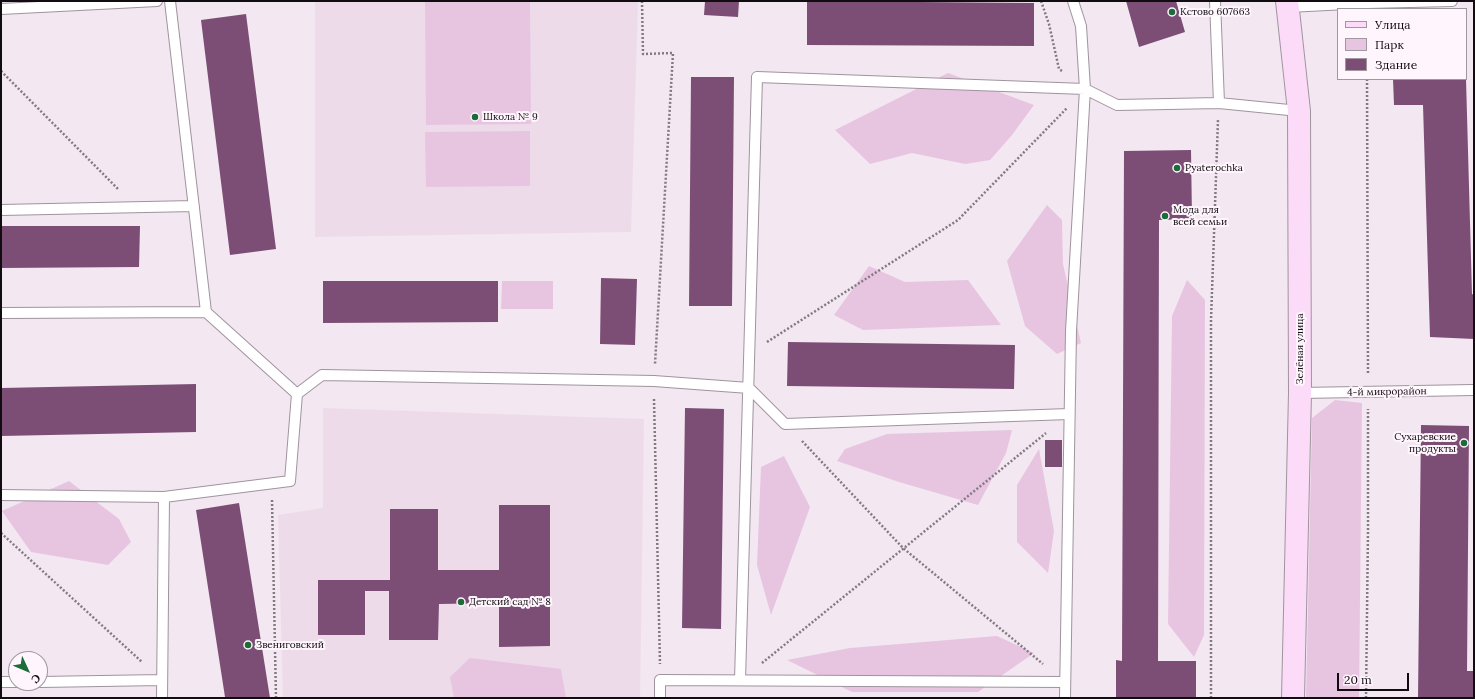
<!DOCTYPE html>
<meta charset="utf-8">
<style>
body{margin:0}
#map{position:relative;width:1475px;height:699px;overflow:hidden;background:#f3e7f1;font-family:Lora,serif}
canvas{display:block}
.frame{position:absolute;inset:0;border:2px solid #100c0f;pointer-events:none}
.legend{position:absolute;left:1337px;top:8px;width:130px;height:72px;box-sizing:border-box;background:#fff5fd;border:1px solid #9f989e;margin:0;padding:5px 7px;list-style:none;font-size:12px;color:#100c0f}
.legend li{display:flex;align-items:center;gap:8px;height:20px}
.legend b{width:20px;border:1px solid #9f989e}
.north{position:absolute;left:8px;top:651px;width:40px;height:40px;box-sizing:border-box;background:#fff5fd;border:1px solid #9f989e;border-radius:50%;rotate:134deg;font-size:11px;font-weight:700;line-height:16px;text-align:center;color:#100c0f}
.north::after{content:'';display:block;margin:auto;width:14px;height:18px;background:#1d6b3a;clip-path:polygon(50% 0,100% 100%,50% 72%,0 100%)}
.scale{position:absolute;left:1337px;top:673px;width:72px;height:18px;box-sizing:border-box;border:2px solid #100c0f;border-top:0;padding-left:5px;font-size:12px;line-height:14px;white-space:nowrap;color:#100c0f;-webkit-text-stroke:3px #fff5fd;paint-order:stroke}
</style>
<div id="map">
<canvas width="1475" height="699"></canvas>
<div class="frame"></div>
<ul class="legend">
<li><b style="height:5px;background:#fcdbf8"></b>Улица</li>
<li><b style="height:11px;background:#e7c5e1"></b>Парк</li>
<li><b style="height:11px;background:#7c4e76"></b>Здание</li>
</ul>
<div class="north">С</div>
<div class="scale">20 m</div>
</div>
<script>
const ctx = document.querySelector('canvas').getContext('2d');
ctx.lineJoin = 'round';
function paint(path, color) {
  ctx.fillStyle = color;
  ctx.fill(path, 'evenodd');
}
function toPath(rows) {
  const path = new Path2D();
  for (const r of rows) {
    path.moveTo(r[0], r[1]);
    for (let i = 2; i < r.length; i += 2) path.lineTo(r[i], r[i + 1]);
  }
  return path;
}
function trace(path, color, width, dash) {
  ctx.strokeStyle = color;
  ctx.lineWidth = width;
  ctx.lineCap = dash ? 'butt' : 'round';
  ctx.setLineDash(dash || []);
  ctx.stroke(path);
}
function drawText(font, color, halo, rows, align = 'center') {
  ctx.font = font + ' Lora,serif';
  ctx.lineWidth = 4;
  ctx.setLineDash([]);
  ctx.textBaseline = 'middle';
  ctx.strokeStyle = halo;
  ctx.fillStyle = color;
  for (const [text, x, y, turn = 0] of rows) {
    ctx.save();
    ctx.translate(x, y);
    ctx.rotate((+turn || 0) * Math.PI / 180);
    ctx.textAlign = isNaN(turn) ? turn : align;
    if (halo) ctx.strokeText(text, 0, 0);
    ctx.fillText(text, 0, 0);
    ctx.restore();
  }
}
const built = toPath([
 [315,1,638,1,631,232,315,237],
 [323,408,644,419,640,698,283,698,278,515,323,508]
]);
const green = toPath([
 [425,1,530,1,531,124,426,125],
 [948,73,1034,105,1012,135,990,160,965,164,912,153,870,164,835,130],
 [530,131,530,186,426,187,425,132],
 [1047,205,1062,220,1063,264,1081,343,1057,354,1025,326,1007,261],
 [869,266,905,282,968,280,1001,325,863,330,834,315],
 [1187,280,1205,300,1204,635,1194,657,1168,624,1172,316],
 [502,281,553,281,553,309,501,309],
 [1335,400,1362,403,1359,698,1306,698,1312,418],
 [1012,430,1006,453,978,505,899,482,837,461,845,449,887,434],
 [1039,449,1054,531,1048,573,1017,542,1017,485],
 [784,456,810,507,771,615,757,565,761,467],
 [69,481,119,519,131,542,108,565,31,552,2,511],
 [997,636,1034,653,978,692,852,692,787,660,850,648],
 [470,658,561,669,566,698,454,698,450,677]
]);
const building = toPath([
 [705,1,739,1,738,17,704,15],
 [807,1,1034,3,1034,46,807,45],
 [1126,1,1176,1,1185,32,1139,47],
 [246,14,276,249,230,255,201,20],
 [691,77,734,77,732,306,689,306],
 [1393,79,1466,79,1472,294,1474,295,1474,339,1430,337,1423,105,1394,105],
 [1191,150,1192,219,1159,220,1158,661,1196,661,1196,698,1116,698,1116,660,1122,661,1124,151],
 [1,226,140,226,139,267,1,268],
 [601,278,637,279,635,345,600,344],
 [323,281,498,281,498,322,323,323],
 [788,342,1015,345,1014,389,787,386],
 [196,384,196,432,1,436,1,388],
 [685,408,724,409,721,629,682,628],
 [1421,425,1469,426,1467,671,1474,671,1474,698,1418,698],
 [1045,440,1062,440,1062,467,1045,467],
 [239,503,270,698,225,697,196,510],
 [499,505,550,505,550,646,499,647,499,603,439,604,438,640,389,640,389,591,365,591,365,635,318,635,318,580,390,580,390,509,438,509,438,570,499,570]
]);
const path = toPath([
 [642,1,643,54,673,53,655,364],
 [1041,1,1049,24,1059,69,1062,71],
 [1,71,119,190],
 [1367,79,1368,374],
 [767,342,958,220,1067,108],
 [654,399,660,664],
 [802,441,903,548,1043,664],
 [272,500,276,698],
 [1,533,142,662],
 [762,663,1046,433],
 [1211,698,1211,320,1218,120],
 [1366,698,1368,530,1368,409]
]);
const lane = toPath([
 [170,1,206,312,297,394],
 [1215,1,1219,103],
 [1288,7,1367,3,1452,1],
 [1,9,157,1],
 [1,210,194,206],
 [1,313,206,312],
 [1300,393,1474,390],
 [1,495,164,497],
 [740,680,757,77,1085,89,1117,105,1219,103,1299,111],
 [1,682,16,682],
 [40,682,162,680],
 [162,698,164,497,290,481,297,394,322,375,654,381,749,388,785,424,1069,414],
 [660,698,660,680,1065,682],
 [1065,698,1071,331,1085,89,1081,26,1073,1]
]);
const secondary = toPath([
 [1287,1,1299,111,1300,393,1293,698]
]);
const markers = [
 [1172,12,4,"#1d6b3a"],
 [475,117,4,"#1d6b3a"],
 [1177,168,4,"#1d6b3a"],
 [1165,216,4,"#1d6b3a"],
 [1464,443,4,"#1d6b3a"],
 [461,602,4,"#1d6b3a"],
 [248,645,4,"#1d6b3a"]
];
const poiNames = [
 ["Кстово 607663",1180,12],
 ["Школа № 9",483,117],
 ["Pyaterochka",1185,168],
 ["Мода для",1173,210],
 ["всей семьи",1173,222],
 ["Сухаревские",1456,437,"right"],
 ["продукты",1456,449,"right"],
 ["Детский сад № 8",469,602],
 ["Звениговский",256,645]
];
const streetNames = [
 ["Зелёная улица",1300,349,-90],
 ["4-й микрорайон",1387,392,-1]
];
paint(built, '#eedbea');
paint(green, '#e7c5e1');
paint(building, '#7c4e76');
trace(lane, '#9f949d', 12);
trace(secondary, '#9f949d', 24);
trace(path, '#827a81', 2.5, [2, 2]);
trace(lane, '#fff', 10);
trace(secondary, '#fcdbf8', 22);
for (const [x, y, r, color] of markers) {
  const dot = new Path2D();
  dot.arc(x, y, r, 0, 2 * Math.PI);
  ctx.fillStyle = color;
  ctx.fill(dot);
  trace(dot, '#fff5fd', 1.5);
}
drawText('10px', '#100c0f', '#fff5fd', poiNames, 'left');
drawText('10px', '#100c0f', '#fff5fd', streetNames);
</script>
